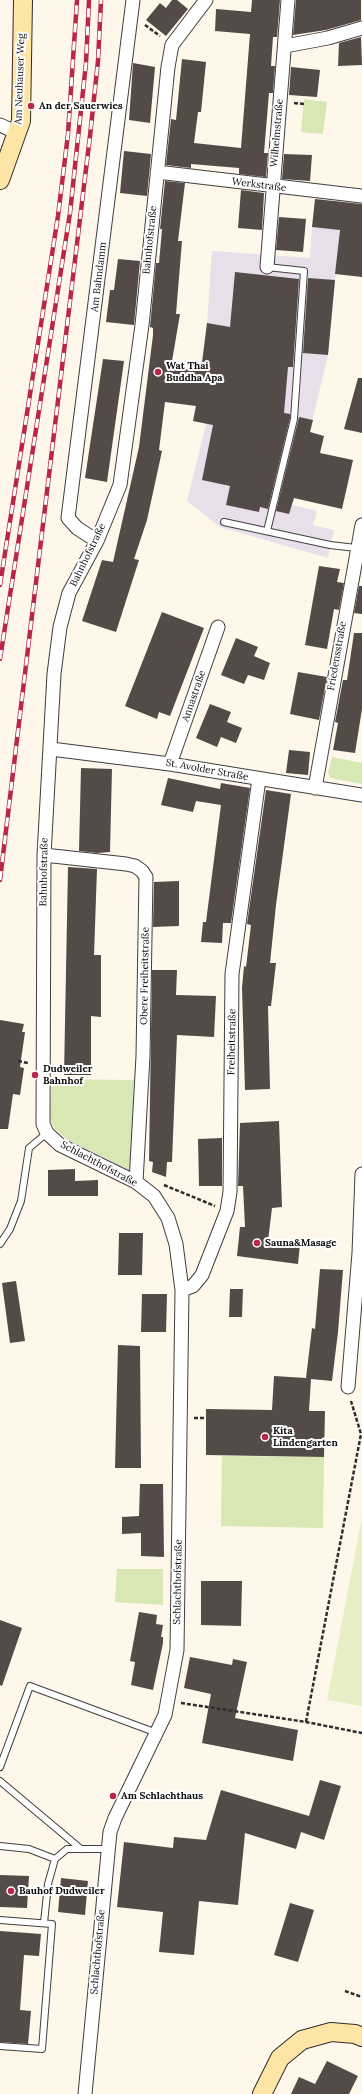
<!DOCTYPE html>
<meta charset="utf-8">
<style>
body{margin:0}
canvas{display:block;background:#fff7ea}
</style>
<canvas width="362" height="2094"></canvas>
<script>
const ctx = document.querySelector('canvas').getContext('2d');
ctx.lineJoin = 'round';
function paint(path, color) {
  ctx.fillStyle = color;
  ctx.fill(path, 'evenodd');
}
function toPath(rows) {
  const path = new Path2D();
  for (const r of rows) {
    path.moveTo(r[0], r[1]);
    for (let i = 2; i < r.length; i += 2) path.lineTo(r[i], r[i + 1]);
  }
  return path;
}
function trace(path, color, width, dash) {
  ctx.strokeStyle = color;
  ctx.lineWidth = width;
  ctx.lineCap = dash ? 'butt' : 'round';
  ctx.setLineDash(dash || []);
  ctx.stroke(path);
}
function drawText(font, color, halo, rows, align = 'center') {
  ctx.font = font + ' Lora,serif';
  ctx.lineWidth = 4;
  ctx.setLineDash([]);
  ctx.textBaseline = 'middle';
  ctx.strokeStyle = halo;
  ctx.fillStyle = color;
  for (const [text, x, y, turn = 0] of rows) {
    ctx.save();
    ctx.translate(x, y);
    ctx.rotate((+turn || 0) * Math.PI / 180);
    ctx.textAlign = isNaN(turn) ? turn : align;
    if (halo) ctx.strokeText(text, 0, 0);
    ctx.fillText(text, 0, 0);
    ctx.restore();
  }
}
const industrial = toPath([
 [312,227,340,230,328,355,292,505,317,511,313,525,334,530,328,558,220,527,187,501,206,424,193,421,207,323,212,251,310,258]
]);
const green = toPath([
 [304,99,327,102,323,134,301,132],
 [332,757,362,763,362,784,330,778,328,773],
 [52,1079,134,1080,131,1171,68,1140,57,1131,52,1124,50,1117],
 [222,1456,324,1457,323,1528,221,1526],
 [117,1569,163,1569,163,1605,115,1602]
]);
const pitch = toPath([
 [362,1517,362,1706,327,1700]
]);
const building = toPath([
 [172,0,177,0,188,9,166,36,146,20,160,3,166,8],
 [252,0,280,0,277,37,273,37,272,51,271,66,275,66,273,93,269,93,264,153,268,153,266,177,239,174,239,168,191,164,191,168,166,165,171,119,176,120,182,59,206,62,201,112,198,112,194,143,241,148,250,34,215,31,216,9,251,12],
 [296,0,361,0,361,20,326,30,293,35],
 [361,37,362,65,338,66,339,43],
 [133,63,155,67,150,123,129,120],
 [291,67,320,70,317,97,289,95],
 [124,151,151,154,147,196,120,193],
 [284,154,312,155,310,181,282,179],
 [165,181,185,183,178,241,182,241,176,314,180,314,171,367,201,371,207,323,230,327,235,272,299,279,293,367,288,367,284,413,290,414,290,418,268,509,260,507,259,512,226,505,230,486,202,480,213,425,193,421,196,406,165,402,159,450,162,451,147,520,134,559,139,560,116,632,82,621,102,560,113,562,139,447,153,335,153,328,150,327,156,263,159,263,162,229,160,229],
 [241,190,264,193,262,230,238,228],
 [315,199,362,204,362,277,335,274,340,230,312,227],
 [279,217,306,219,303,252,276,250],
 [118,259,140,261,134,325,106,322,110,290,114,290],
 [308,278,335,280,328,355,303,353],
 [103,359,124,361,107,482,85,478],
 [358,378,362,378,362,433,344,429],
 [299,417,313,420,310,432,324,436,320,453,353,460,342,509,294,498,289,514,276,511],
 [319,566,340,569,337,582,344,583,339,610,334,609,327,649,305,645],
 [359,586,362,586,362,614,354,613],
 [162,612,204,628,170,716,159,712,157,719,125,706],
 [354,633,362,633,362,709,355,753,333,750,338,723,335,722,343,680,347,680],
 [236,638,258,647,254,656,270,663,264,680,248,675,244,684,221,675],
 [298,672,327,677,319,720,290,714],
 [210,704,231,712,227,722,242,728,236,743,221,737,217,747,196,738],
 [289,750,310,752,308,775,286,773],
 [81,768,112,769,110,852,97,853,79,851],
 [168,778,220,789,221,783,250,788,231,923,223,923,222,943,201,942,203,922,206,922,221,805,196,801,193,812,161,805],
 [266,790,291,794,276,905,270,963,276,963,271,1006,268,1006,270,1089,245,1090,242,988,244,966,246,967,251,925,247,924],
 [68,867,97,869,94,955,101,955,101,1017,91,1016,91,1075,64,1075],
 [179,881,179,926,153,927,154,882],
 [152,970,177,970,176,995,216,996,214,1037,177,1035,172,1162,167,1162,166,1177,152,1172,153,1162,149,1161],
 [0,1020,24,1024,22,1032,25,1032,20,1067,24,1068,20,1095,13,1094,8,1129,0,1129],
 [279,1121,282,1207,272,1208,268,1241,300,1244,298,1264,237,1256,240,1227,245,1227,243,1186,238,1186,240,1123],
 [222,1138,222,1186,199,1186,198,1139],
 [75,1169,75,1181,98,1180,98,1196,48,1196,48,1170],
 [119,1233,143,1233,142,1275,118,1275],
 [320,1269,343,1270,338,1332,332,1381,311,1379,309,1411,325,1411,324,1457,206,1455,206,1409,272,1410,274,1376,306,1378,312,1328,315,1329],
 [16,1281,25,1341,10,1343,2,1283],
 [230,1289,243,1289,242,1317,229,1317],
 [142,1294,167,1294,166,1332,141,1332],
 [118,1345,140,1346,141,1468,115,1468],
 [140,1484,163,1484,164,1557,141,1556,141,1533,122,1534,122,1517,139,1516],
 [201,1581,242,1581,241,1626,201,1625],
 [139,1612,157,1615,156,1624,163,1625,161,1637,163,1637,163,1643,153,1690,131,1685,135,1662,130,1661],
 [0,1620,22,1628,2,1686,0,1685],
 [190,1657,232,1665,233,1659,247,1662,235,1718,298,1730,293,1761,202,1743,211,1694,184,1688],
 [320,1780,341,1786,324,1840,301,1832,296,1849,245,1833,238,1905,199,1901,194,1955,159,1952,163,1912,117,1907,124,1842,173,1848,174,1837,206,1840,221,1790,309,1816],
 [0,1875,29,1876,27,1908,0,1907],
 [61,1878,88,1881,85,1915,58,1912],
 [290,1903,314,1910,298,1962,274,1955],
 [0,1931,41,1934,39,1956,24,1955,20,2010,31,2011,28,2044,0,2042],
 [327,2061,358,2076,349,2094,291,2094,299,2077,315,2084]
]);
const path = toPath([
 [145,25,160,36],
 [294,103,304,104],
 [18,1061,28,1063],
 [164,1185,215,1206],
 [194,1418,206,1418],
 [181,1703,306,1722,362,1733],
 [306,1722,361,1434,351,1401],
 [345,1991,362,1997]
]);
const lane = toPath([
 [267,267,304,271,294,419,267,531],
 [224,522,330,545,356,548],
 [0,1244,10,1229,21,1201,29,1148,47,1133],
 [0,1767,30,1686,157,1733],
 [0,1781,81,1849],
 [0,1846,29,1849,55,1859,67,1849,107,1849],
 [0,1920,52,1924,42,2049,0,2046],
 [44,1923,48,1884,55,1859]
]);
const street = toPath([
 [285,46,328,38,362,28],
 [0,125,18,133],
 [157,172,362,196],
 [267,267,288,0],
 [97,541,77,528,68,518,133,0],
 [51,749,170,764,362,795],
 [170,764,218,627],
 [315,788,362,525],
 [44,855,126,864,135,866,142,871,146,877,143,1056,136,1182],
 [182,1290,193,1286,202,1275,227,1211,230,1192,232,974,259,779],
 [348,1387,359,1253,362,1174],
 [85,2094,110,1832,115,1818,165,1715,177,1650,182,1290,176,1244,168,1218,154,1196,136,1182,60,1145,47,1133,43,1124,44,855,54,674,60,627,69,593,97,541,120,485,142,325,168,67,172,45,206,0]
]);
const secondary = toPath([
 [0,180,21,121,23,0],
 [262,2094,280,2058,302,2040,331,2032,355,2034,362,2037]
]);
const rail = toPath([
 [0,585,58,216,68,134,77,0],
 [0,659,70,213,86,63,89,0],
 [0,880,90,136,98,61,101,0]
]);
const markers = [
 [31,106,4,"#b92646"],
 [158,372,4,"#b92646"],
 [35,1075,4,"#b92646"],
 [257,1243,4,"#b92646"],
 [265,1437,4,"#b92646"],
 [113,1796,4,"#b92646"],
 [11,1891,4,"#b92646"]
];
const streetNames = [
 ["Am Neuhauser Weg",20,79,-88],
 ["Wilhelmstraße",277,133,-85],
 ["Werkstraße",259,185,7],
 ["Bahnhofstraße",150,240,-84],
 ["Am Bahndamm",99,277,-83],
 ["Bahnhofstraße",88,555,-64],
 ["Friedensstraße",337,656,-80],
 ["Annastraße",194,696,-71],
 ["St. Avolder Straße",207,770,10],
 ["Bahnhofstraße",44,872,-89],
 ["Obere Freiheitstraße",145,976,-89],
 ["Freiheitstraße",232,1042,-89],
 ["Schlachthofstraße",99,1164,28],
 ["Schlachthofstraße",178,1582,-89],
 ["Schlachthofstraße",98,1952,-85]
];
const poiNames = [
 ["An der Sauerwies",39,106],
 ["Wat Thai",166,366],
 ["Buddha Apa",166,378],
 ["Dudweiler",43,1069],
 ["Bahnhof",43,1081],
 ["Sauna&Masage",265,1243],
 ["Kita",273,1431],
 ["Lindengarten",273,1443],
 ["Am Schlachthaus",121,1796],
 ["Bauhof Dudweiler",19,1891]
];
paint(industrial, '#e8dfeb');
paint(green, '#d8e8b5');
paint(pitch, '#e8efc7');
paint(building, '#544b48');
trace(lane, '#3f3f3f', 8);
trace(street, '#3f3f3f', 15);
trace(secondary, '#2e2e2e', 20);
trace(path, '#2e2e2e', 2.5, [4, 2]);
trace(lane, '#fff', 6);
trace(street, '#fff', 13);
trace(secondary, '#fee5a6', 18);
trace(rail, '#b92646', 4.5);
trace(rail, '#fff', 3, [9]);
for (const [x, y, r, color] of markers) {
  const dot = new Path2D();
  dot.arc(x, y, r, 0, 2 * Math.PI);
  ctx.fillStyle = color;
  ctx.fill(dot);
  trace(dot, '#fff', 1.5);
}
drawText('10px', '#0c0c0c', '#fff', streetNames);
drawText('bold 10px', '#0c0c0c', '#fff', poiNames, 'left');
</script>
